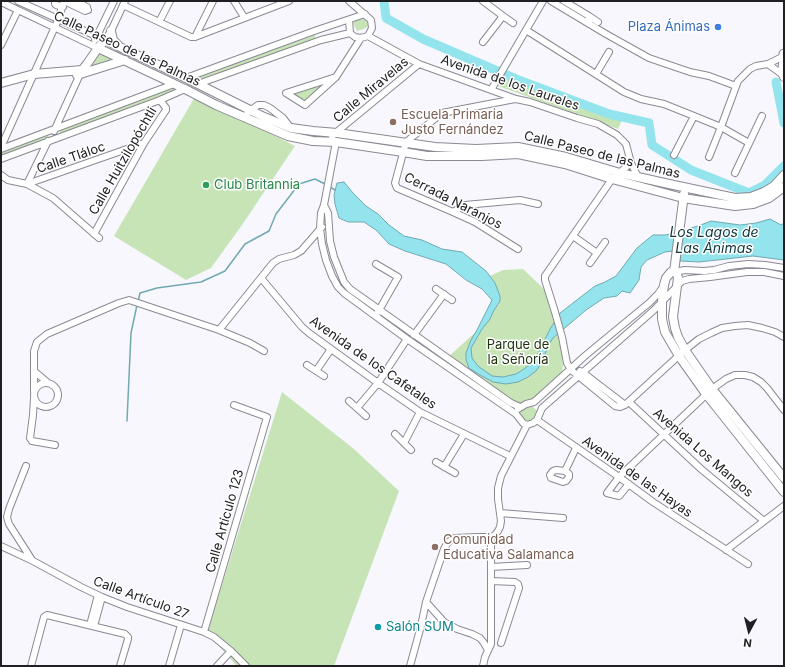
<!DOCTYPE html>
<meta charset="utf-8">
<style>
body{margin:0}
#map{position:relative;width:785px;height:667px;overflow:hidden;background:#f8f7fe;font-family:Inter,sans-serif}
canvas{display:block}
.frame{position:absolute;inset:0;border:2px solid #202024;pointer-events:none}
.north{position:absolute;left:729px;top:611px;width:40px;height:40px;-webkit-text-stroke:3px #fff;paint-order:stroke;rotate:187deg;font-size:11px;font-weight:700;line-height:16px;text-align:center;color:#202024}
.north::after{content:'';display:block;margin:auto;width:14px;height:18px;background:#202024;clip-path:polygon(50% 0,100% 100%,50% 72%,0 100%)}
</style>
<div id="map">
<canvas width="785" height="667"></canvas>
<div class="frame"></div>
<div class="north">N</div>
</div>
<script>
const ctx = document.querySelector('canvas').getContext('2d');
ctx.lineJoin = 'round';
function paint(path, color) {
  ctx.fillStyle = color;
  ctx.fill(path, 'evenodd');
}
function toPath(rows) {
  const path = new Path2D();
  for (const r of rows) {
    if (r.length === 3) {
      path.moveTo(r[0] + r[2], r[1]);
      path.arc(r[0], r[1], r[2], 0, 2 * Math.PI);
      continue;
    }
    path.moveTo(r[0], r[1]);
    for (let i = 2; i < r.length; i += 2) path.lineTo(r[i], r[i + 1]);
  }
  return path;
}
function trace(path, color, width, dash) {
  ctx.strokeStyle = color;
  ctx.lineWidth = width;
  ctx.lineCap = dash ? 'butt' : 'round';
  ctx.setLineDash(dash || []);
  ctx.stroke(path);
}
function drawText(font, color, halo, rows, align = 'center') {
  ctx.font = font + ' Inter,sans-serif';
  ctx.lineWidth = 3;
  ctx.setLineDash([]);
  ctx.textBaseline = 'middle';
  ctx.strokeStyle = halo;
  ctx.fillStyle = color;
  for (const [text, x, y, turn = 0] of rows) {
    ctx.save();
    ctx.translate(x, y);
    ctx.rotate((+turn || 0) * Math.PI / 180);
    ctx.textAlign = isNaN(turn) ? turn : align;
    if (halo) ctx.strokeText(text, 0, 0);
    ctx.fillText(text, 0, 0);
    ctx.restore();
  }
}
const green = toPath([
 [362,18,366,20,368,26,364,29,357,31,353,23,357,19],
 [315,35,316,39,201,79,196,77],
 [101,53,115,59,90,67,98,54],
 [504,77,622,120,618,129,498,86],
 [326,83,304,102,292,95],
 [173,88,177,90,61,134,59,130],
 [196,95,295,146,242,225,211,268,186,280,114,236],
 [48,134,49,137,1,155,1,151],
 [523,269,545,290,560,340,563,365,562,374,546,389,530,400,520,405,478,378,448,357,490,319,493,312,499,304,495,283,490,276,503,270],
 [282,392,354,449,399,491,334,666,237,666,207,633],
 [530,405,538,411,537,414,534,419,528,421,524,420,521,417,520,413,523,409]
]);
const water = toPath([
 [344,182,353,193,366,206,378,214,389,225,404,236,422,240,442,249,462,252,486,271,495,283,500,296,500,301,493,312,490,319,482,329,471,348,472,358,478,366,492,376,503,377,516,374,524,369,535,360,550,329,560,313,595,286,605,282,616,276,637,248,653,235,666,235,698,226,711,221,740,225,756,223,770,219,781,225,784,223,784,260,753,256,699,262,680,261,681,250,665,252,647,260,641,267,639,280,630,293,622,291,617,296,604,298,586,310,553,338,549,344,541,364,536,371,528,377,518,382,506,384,493,382,480,375,469,368,466,360,466,353,471,340,477,330,492,300,482,289,466,280,446,264,405,251,389,244,376,230,364,222,348,222,339,218,335,204,334,195,337,183,344,182]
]);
const stream = toPath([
 [330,187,335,190],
 [138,302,140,293,157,288,201,282,225,271,245,244,269,231,276,214,299,184,315,179,327,185],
 [127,421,131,333,137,305]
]);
const river = toPath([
 [384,1,386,18,423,39,516,79,609,114,649,123,652,145,691,170,749,193,765,185,784,166],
 [776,82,784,123]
]);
const minor = toPath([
 [18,1,105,40,111,31,125,1],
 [55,1,55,4,56,5,63,7],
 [64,1,85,11,88,10],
 [75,1,87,7],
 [234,1,244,17],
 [349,1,371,20,372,28,368,36,361,38,355,37,350,33,349,20],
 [483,1,503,16,513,23],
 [551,1,606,34,649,58,690,72,709,76,736,86],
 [564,1,589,16,589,23],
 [1,2,98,48],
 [123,5,191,37,195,37,289,1],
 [589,16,598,22],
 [159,22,170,1],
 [526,30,624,92,641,99,664,104,694,116,721,127,749,143],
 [368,36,419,64,516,99,530,102,577,118,598,124,617,135,626,144,631,163,638,177],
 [195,37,213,1],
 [95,40,114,1],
 [483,42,503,16],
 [1,45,18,10],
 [768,64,783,75],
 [596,74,609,52],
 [336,77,286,93,305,105,336,77,361,38],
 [186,78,317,30,365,14],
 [198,84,321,40,350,33],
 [491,90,543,1],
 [515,99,442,113,406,142,395,183,397,188,453,212,475,222,518,249],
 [244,117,251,110,258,105,264,105,270,108,283,118,290,127],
 [54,131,81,72],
 [336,142,324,205,321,213,320,228,322,244,326,260,332,276,338,287,344,293,407,339,516,414,523,423,527,425,533,423,537,420,542,408,654,310,682,281,689,279,710,277,747,272,764,272,784,276],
 [336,142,333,141,332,138,333,135,419,64],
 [1,147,58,20,64,1],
 [1,149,174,84],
 [674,155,694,116],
 [709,157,721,127,738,81,750,69,756,66,768,64,784,56],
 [1,159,160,100,185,89],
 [631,163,612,179,545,276,545,280,555,312,562,337,567,363,571,370,615,406,620,407,625,405,685,350,699,339,711,333,722,328,735,326,748,325,762,328,775,332,784,337],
 [735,173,762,116],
 [1,175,8,180,27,184,53,198,99,238],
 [27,184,48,141],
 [27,184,144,143],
 [324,205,328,213,330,241,334,257,344,282,350,289,511,403,520,407],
 [453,212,465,205,520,200,538,204],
 [94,234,144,143,166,110,166,108,160,100],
 [573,236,597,253],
 [590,263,605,242],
 [376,264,398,277,378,312],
 [674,272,685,270,704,271,714,270,729,266,748,264,765,265,784,268],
 [261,278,302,327,309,333,378,383,420,412,510,456],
 [436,289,452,300],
 [219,330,273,263,279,259,294,255,301,251,322,227],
 [414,335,444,294],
 [307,365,324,376],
 [34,371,47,382],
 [316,371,331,349],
 [580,371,582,372,625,405],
 [46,395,12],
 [34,391,34,351,37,342,47,334,119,303,129,300,219,330,250,343,264,351],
 [34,398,33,415,30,438,32,441,55,445],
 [349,401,366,416],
 [629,402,701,469,764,521],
 [357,408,378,383,407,339],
 [518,409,526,404,534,402,586,355,649,303,658,294,663,287],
 [537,420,619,477,653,502,748,564],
 [395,434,411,450],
 [404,443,420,412],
 [436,462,455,473],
 [26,466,9,509,7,517,9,524,32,560],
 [444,467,464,434],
 [556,470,565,471,569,474,569,477,566,481,563,482,551,478,550,475,553,471,556,470],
 [565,471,576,448],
 [629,484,619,496,607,493,619,477,712,389,726,379,735,375,745,375,753,377,761,382,767,388,784,410],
 [500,513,563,518],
 [491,537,495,535,498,531,500,527,501,521,498,499,498,488,501,476,527,425],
 [1,546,33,561,81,587,102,597,127,607,204,632,214,637,231,651,246,666],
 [726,550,784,506],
 [491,567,527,565],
 [491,581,515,582,518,584,519,588,501,643],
 [426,602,444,622,457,629,472,634,480,638,484,643,488,650],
 [90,625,98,595],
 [94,626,102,597],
 [204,632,267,417,234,405],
 [31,666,44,617,47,615,125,634,128,637,128,639,120,666],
 [169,666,181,625],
 [217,666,231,651],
 [410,666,421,626,426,602,444,549,448,542,455,538,477,537,491,537],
 [483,666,485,657,491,644,491,537]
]);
const major = toPath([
 [111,31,113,40,118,45],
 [98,48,185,89,216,105,288,136,313,141,336,142,403,152,427,156,482,156,518,154,565,164,612,179,683,198,735,206,753,204,769,198,784,187],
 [784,56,782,72,784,77],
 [77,75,125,60],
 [1,83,34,74,82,70,87,64,98,48,105,40,186,78,264,117,291,128,313,131,337,133,435,147,476,149,518,147,566,157,620,173,669,184,735,198,751,197,764,192,774,186,784,175],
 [674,272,671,272,666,278,664,285,662,301,662,319,665,332,679,356,706,394,784,492],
 [674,272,677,274,678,278,673,317,675,328,678,337,685,350,712,389,784,478],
 [674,272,684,194]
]);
const highway = toPath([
 [784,56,784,54]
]);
const markers = [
 [718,27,4,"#3f7fe0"],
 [393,122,4,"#8d6e63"],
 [206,185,4,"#2e9e5b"],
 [435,547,4,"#8d6e63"],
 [378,627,4,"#0f9aa8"]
];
const shopNames = [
 ["Plaza Ánimas",710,27]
];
const streetNames = [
 ["Calle Paseo de las Palmas",127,49,25],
 ["Avenida de los Laureles",510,83,19],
 ["Calle Miravelas",371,90,-40],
 ["Calle Paseo de las Palmas",602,155,14],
 ["Calle Tláloc",71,158,-19],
 ["Calle Huitzilopóchtli",123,161,-60],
 ["Cerrada Naranjos",453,201,27],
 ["Avenida de los Cafetales",373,363,35],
 ["Avenida Los Mangos",703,453,41],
 ["Avenida de las Hayas",637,477,35],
 ["Calle Artículo 123",225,521,-74],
 ["Calle Artículo 27",141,598,20]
];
const educationNames = [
 ["Escuela Primaria",401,115],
 ["Justo Fernández",401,130],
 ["Comunidad",443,540],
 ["Educativa Salamanca",443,555]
];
const leisureNames = [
 ["Club Britannia",214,185]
];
const parkNames = [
 ["Parque de",518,345],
 ["la Señoría",518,360]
];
const cultureNames = [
 ["Salón SUM",386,627]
];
const waterNames = [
 ["Los Lagos de",714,233],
 ["Las Ánimas",714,249]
];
paint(green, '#c7e4b7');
paint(water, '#93e4ed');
trace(water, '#70a9b1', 1);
trace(stream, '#70a9b1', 1.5);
trace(river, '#93e4ed', 9);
trace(minor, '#8b8993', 8);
trace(major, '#8b8993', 10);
trace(highway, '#8b8993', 11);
trace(minor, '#fff', 6);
trace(major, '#fff', 8);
trace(highway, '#fff', 9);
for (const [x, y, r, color] of markers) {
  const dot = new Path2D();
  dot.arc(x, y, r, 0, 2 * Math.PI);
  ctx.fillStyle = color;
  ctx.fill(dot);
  trace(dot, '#fff', 1.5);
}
drawText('13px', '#366cbe', '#fff', shopNames, 'right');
drawText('13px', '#202024', '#fff', streetNames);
drawText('13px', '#785e54', '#fff', educationNames, 'left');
drawText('13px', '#27864d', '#fff', leisureNames, 'left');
drawText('13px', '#1b300b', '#fff', parkNames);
drawText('13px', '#0d838f', '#fff', cultureNames, 'left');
drawText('italic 14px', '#10383c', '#fff', waterNames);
</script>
